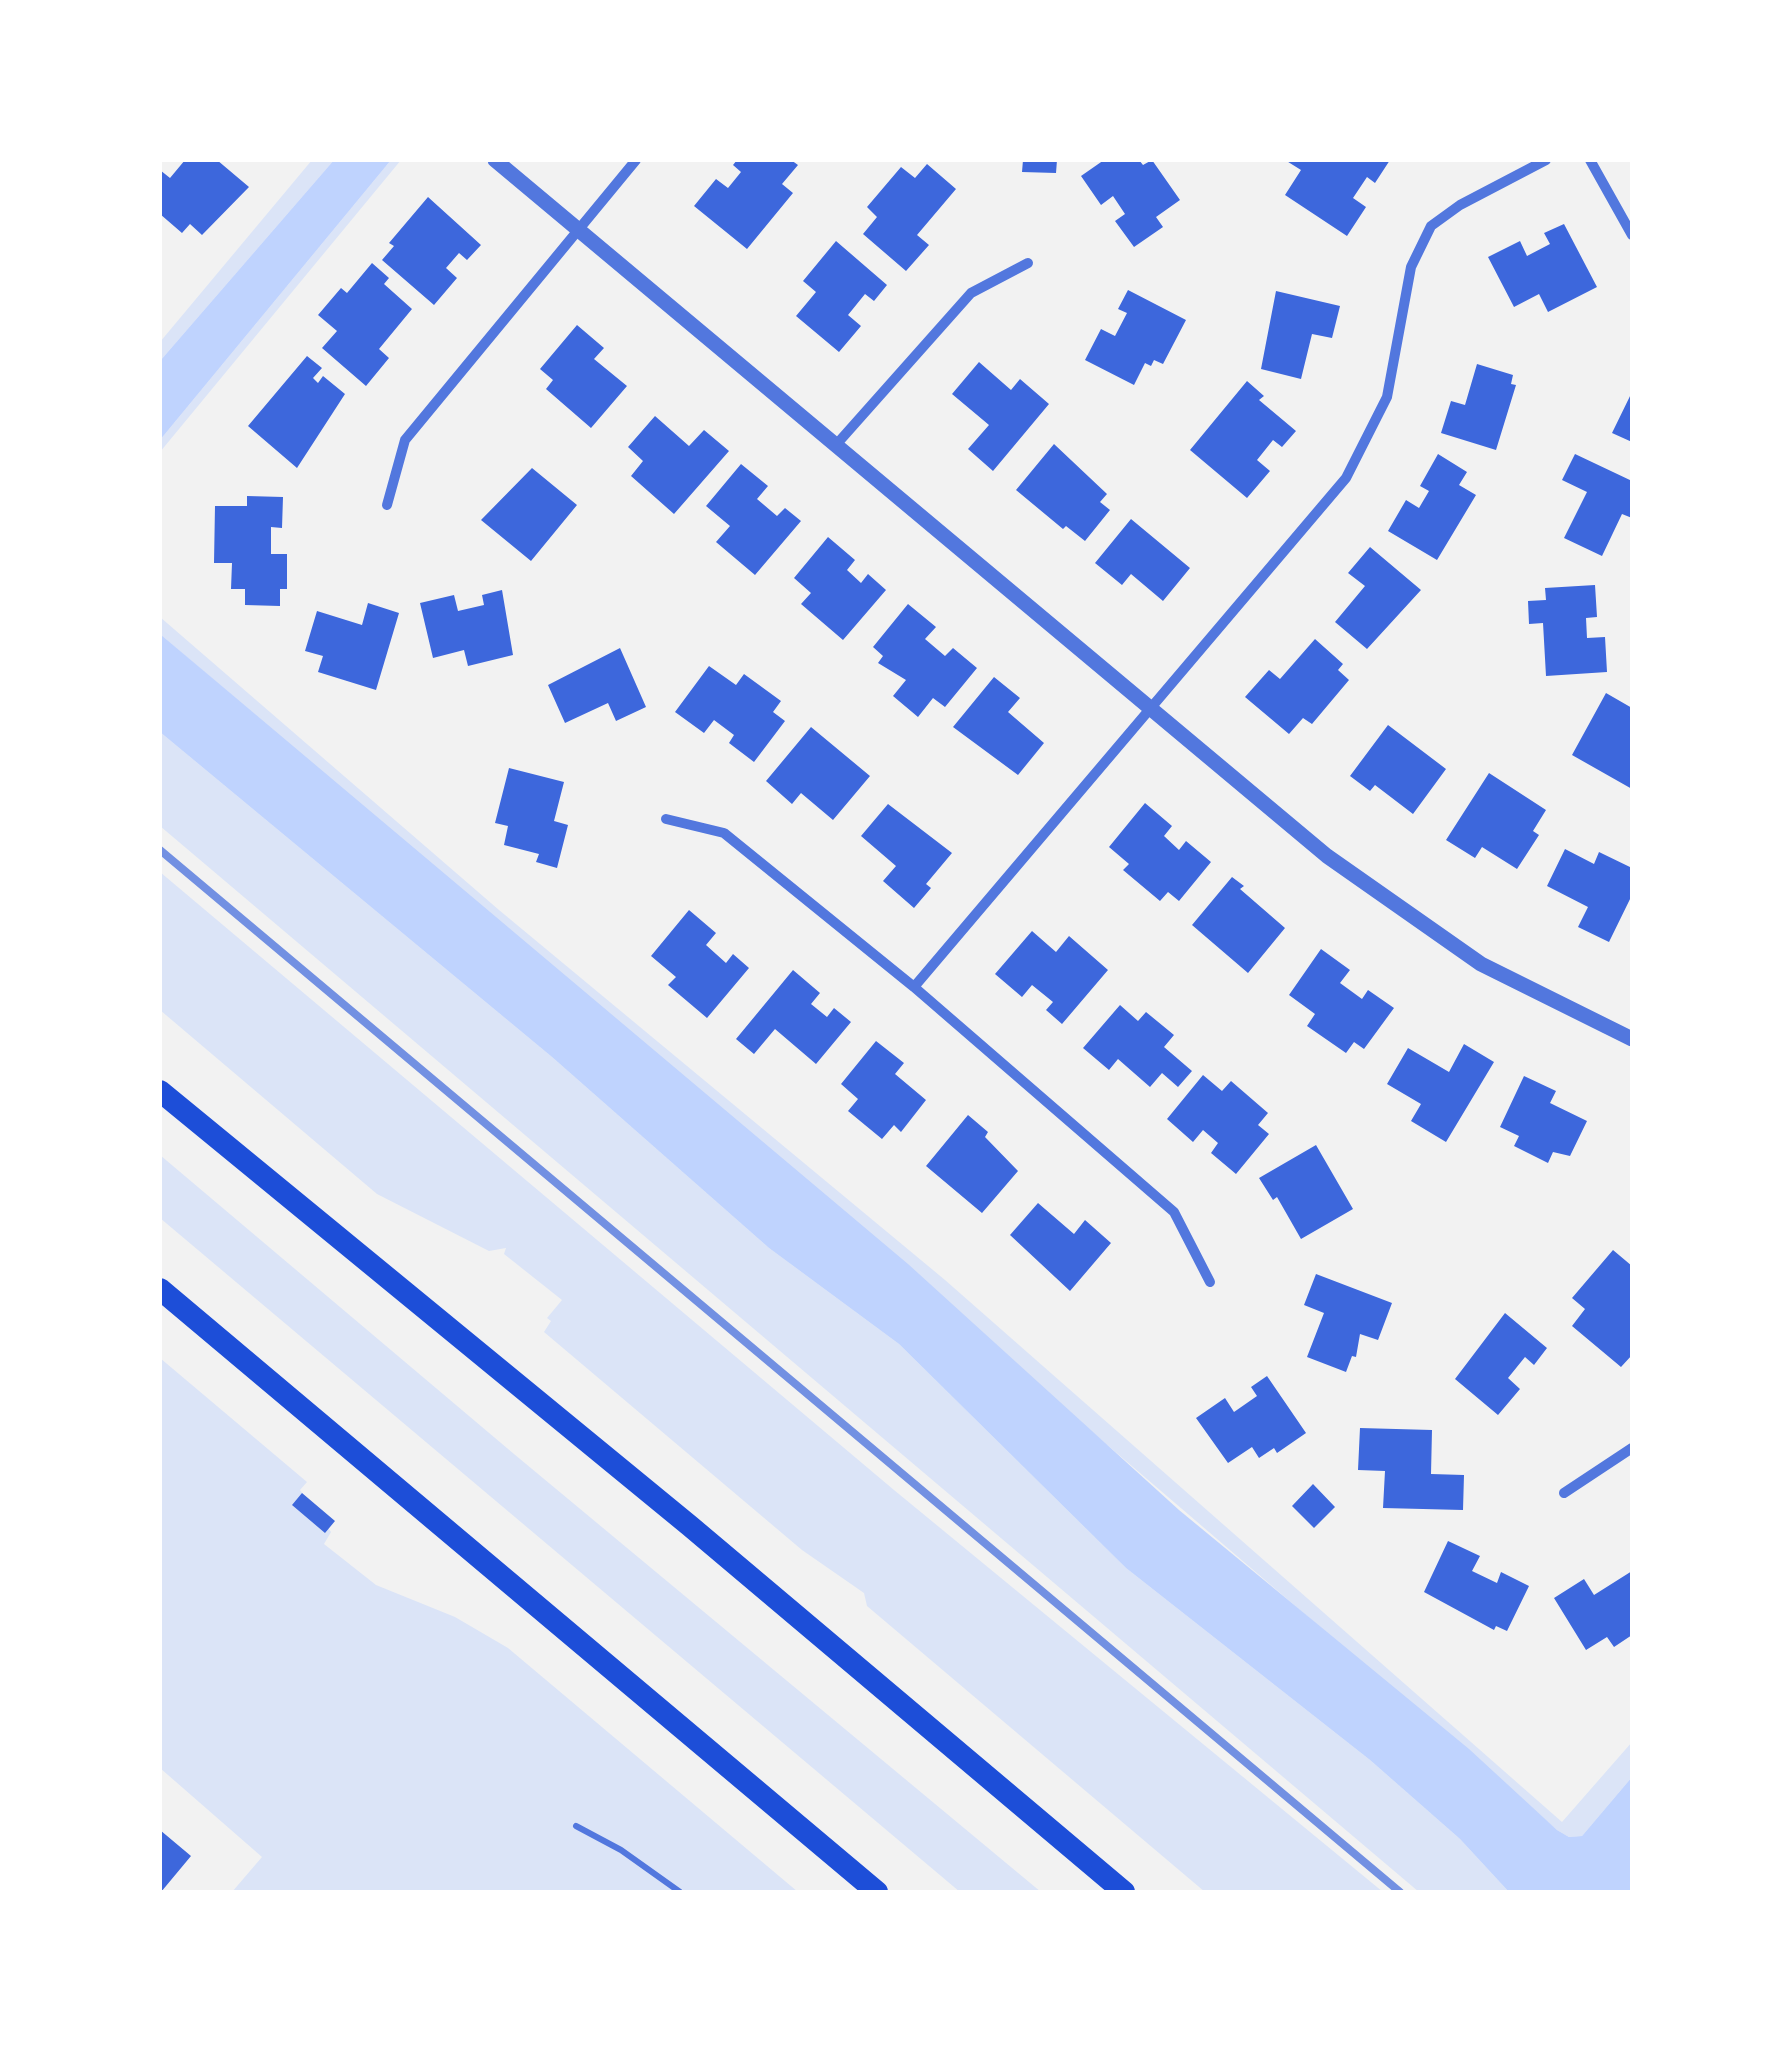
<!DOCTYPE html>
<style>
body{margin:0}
#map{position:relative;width:1792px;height:2052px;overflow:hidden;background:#f2f2f2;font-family:"Varela Round",sans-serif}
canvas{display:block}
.frame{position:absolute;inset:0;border:162px solid #fff;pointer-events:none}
</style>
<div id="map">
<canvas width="1792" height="2052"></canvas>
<div class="frame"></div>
</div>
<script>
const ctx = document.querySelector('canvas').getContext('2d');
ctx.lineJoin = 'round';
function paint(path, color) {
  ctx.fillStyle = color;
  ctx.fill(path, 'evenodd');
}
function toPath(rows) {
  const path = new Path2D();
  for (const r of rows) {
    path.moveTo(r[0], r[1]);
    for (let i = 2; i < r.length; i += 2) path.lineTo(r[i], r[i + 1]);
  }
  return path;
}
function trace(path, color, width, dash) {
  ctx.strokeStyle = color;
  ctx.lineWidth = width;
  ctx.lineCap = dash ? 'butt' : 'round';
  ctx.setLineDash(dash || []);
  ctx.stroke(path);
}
const green = toPath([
 [312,160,334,160,160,361,160,342],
 [391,160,401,160,160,452,160,440],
 [160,617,499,910,945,1280,1562,1822,1632,1742,1632,1777,1582,1836,1569,1837,1557,1830,160,634],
 [160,732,552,1057,769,1248,899,1344,1126,1568,1370,1760,1460,1839,1509,1892,1419,1892,160,826],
 [160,872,894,1490,1383,1892,1205,1892,867,1606,864,1593,802,1550,544,1332,551,1321,547,1318,562,1300,504,1254,506,1248,489,1251,377,1194,160,1010],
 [160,1155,514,1454,1041,1892,960,1892,160,1218],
 [160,1358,307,1482,300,1490,331,1532,324,1544,376,1585,455,1617,508,1648,798,1892,232,1892,262,1857,160,1768]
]);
const water = toPath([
 [334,160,391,160,160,440,160,361],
 [160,634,908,1264,1179,1510,1469,1749,1557,1830,1569,1837,1582,1836,1632,1777,1632,1891,1509,1892,1460,1839,1370,1760,1126,1568,899,1344,769,1248,552,1057,160,732]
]);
const building = toPath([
 [185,160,217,160,249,187,202,235,190,224,182,233,160,214,160,170,170,178],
 [737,160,791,160,798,165,782,184,793,193,747,249,694,206,716,179,728,188,741,172,733,165],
 [1023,160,1057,160,1056,173,1022,172],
 [1104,160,1139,160,1143,165,1152,160,1180,200,1156,217,1163,227,1134,247,1115,221,1125,214,1113,196,1101,205,1081,176],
 [1285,160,1390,160,1375,183,1367,177,1353,198,1366,207,1347,236,1285,195,1301,170],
 [927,164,956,189,917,235,929,245,906,271,863,234,877,217,867,207,901,167,915,178],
 [428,197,481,245,467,260,459,253,446,268,457,278,434,305,382,260,394,246,389,243],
 [1564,224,1597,287,1548,312,1539,294,1514,307,1488,257,1520,241,1527,256,1550,244,1544,233],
 [836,241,887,285,874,301,865,294,848,315,861,326,839,352,796,316,816,292,803,281],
 [372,263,389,278,384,284,412,309,379,349,389,358,366,386,322,348,337,331,318,315,341,288,347,293],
 [1128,290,1186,320,1163,364,1154,360,1151,366,1145,363,1134,385,1085,360,1101,329,1115,336,1127,313,1118,309],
 [1276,291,1340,306,1332,338,1312,334,1301,379,1261,369],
 [577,325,604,348,594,359,627,386,591,428,546,389,553,380,540,369],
 [307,356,322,368,313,378,318,383,323,376,345,394,297,468,248,426],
 [979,362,1011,390,1020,379,1049,404,993,471,968,449,989,425,952,394],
 [1477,364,1513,375,1511,384,1516,385,1496,450,1441,433,1451,401,1465,405],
 [1247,381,1264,396,1259,400,1296,431,1282,447,1273,440,1257,460,1270,471,1247,498,1190,450],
 [1632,392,1632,442,1612,433],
 [655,416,689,446,704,430,729,451,674,514,631,476,643,461,628,447],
 [1054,444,1107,494,1100,502,1110,510,1085,541,1066,526,1063,529,1016,490],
 [1438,454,1467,472,1459,485,1476,495,1437,560,1388,531,1406,500,1419,508,1429,491,1420,486],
 [1575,454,1632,481,1632,518,1622,514,1602,556,1564,538,1587,492,1562,480],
 [741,464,768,486,757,499,777,516,785,508,801,521,755,575,716,542,730,526,706,506],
 [532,468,577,505,531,561,481,520],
 [247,496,283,497,282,528,271,527,271,554,287,554,287,589,280,589,280,606,245,605,245,589,231,589,232,563,214,563,215,506,247,506],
 [1131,519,1190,568,1163,601,1131,574,1122,585,1095,563],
 [828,537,855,560,847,570,861,583,868,574,886,590,843,640,801,604,811,593,794,578],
 [1370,547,1421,590,1367,649,1335,622,1365,586,1348,573],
 [1595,585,1597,617,1586,618,1587,638,1605,637,1607,672,1546,676,1543,623,1529,624,1528,601,1546,600,1545,588],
 [502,590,513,655,468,666,464,650,433,658,420,603,454,595,458,611,484,605,482,595],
 [368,603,399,613,376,690,318,672,323,656,305,651,317,611,362,625],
 [908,604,936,627,925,639,945,656,953,648,977,668,945,707,933,698,918,717,893,696,906,680,878,663,883,656,873,647],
 [1315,639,1343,664,1338,670,1349,680,1312,724,1303,718,1289,734,1245,697,1269,670,1280,679],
 [620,648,646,707,616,721,608,703,565,723,548,685],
 [709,666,736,685,744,674,781,701,773,712,785,721,754,762,729,743,734,735,714,720,704,733,675,712],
 [994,677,1020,698,1008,712,1044,743,1018,775,953,727],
 [1606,693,1632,708,1632,789,1572,755],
 [1388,725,1446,769,1413,814,1375,785,1370,791,1350,776],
 [811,727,870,776,833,820,801,793,792,804,766,781],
 [509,768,564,782,554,821,568,825,557,868,536,862,539,854,504,845,508,826,495,823],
 [1489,773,1546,810,1533,831,1539,835,1517,869,1482,847,1475,858,1446,840],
 [1145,803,1172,826,1164,836,1179,850,1186,841,1211,862,1179,901,1168,892,1160,901,1123,870,1129,864,1109,847],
 [888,804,952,853,926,884,931,888,914,908,883,881,896,866,861,836],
 [1565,849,1594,864,1599,852,1632,868,1632,895,1609,942,1578,927,1588,907,1547,886],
 [1232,877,1244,886,1240,889,1285,928,1248,973,1192,925],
 [689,910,716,933,706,945,726,963,733,954,749,968,707,1018,668,985,676,977,651,956],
 [1032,931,1056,952,1069,936,1108,970,1062,1024,1046,1010,1053,1002,1032,985,1022,997,995,974],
 [1321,949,1350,970,1340,983,1362,999,1368,990,1394,1008,1364,1049,1354,1042,1346,1053,1307,1026,1315,1014,1289,995],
 [793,970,820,993,811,1004,827,1017,834,1008,851,1022,816,1064,775,1029,754,1054,736,1039],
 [1120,1005,1138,1021,1146,1012,1174,1035,1164,1047,1192,1071,1178,1087,1162,1073,1150,1087,1118,1059,1109,1070,1083,1048],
 [876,1041,904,1063,895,1074,926,1100,901,1132,894,1125,882,1139,848,1111,858,1099,841,1084],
 [1464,1044,1494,1062,1446,1142,1411,1121,1421,1104,1387,1084,1408,1048,1449,1072],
 [1203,1075,1222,1091,1231,1081,1268,1113,1258,1125,1269,1134,1236,1174,1211,1153,1218,1143,1203,1130,1193,1142,1167,1119],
 [1524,1076,1556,1091,1550,1103,1587,1121,1570,1156,1553,1152,1548,1163,1514,1146,1519,1136,1500,1127],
 [968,1115,988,1132,985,1137,1018,1171,982,1213,926,1166],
 [1316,1145,1353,1209,1301,1239,1277,1197,1273,1200,1259,1178],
 [1038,1203,1074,1234,1085,1220,1111,1243,1070,1291,1010,1235],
 [1613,1250,1632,1266,1632,1355,1621,1367,1572,1326,1585,1309,1572,1298],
 [1316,1274,1392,1303,1378,1340,1360,1334,1356,1357,1352,1356,1346,1372,1307,1357,1324,1313,1304,1305],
 [1505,1313,1547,1348,1534,1365,1525,1357,1508,1378,1520,1389,1498,1415,1455,1379],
 [1267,1376,1306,1433,1277,1453,1274,1448,1259,1458,1252,1447,1228,1463,1196,1418,1225,1398,1234,1412,1257,1396,1251,1387],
 [1360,1428,1432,1430,1431,1474,1464,1475,1463,1510,1383,1508,1385,1471,1358,1470],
 [1313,1484,1335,1507,1314,1528,1292,1506],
 [302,1493,335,1521,325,1533,292,1505],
 [1448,1541,1480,1556,1472,1571,1497,1583,1501,1572,1529,1586,1507,1631,1496,1626,1494,1630,1424,1592],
 [1632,1571,1632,1635,1614,1647,1607,1637,1586,1650,1554,1598,1584,1579,1594,1595],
 [160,1830,191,1856,161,1892,160,1892]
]);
const service = toPath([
 [576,1826,621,1850,680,1892]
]);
const minor = toPath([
 [1590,160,1632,235],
 [835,446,971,293,1028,263],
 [387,505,405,440,636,160],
 [666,819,724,833,914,987,1174,1212,1210,1282],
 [914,987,1346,478,1387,397,1411,267,1431,226,1460,205,1546,160],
 [1564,1493,1632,1448]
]);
const tertiary = toPath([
 [495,160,1327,856,1481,964,1632,1039]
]);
const motorway = toPath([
 [160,1091,690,1526,1124,1892],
 [160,1289,877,1892]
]);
const rail = toPath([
 [160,850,1400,1892]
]);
paint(green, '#dbe4f7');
paint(water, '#bfd3fe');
paint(building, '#3d67dc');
trace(service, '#5277de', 6);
trace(minor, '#5277de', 10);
trace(tertiary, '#5277de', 15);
trace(motorway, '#1d4ed8', 22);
trace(rail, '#7290e2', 8);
</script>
